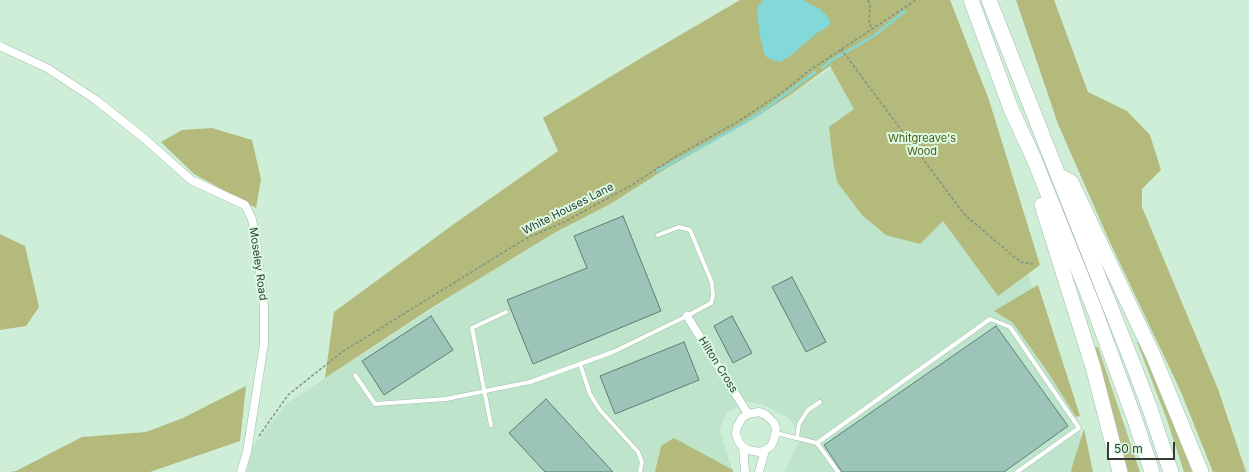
<!DOCTYPE html>
<style>
body{margin:0}
#map{position:relative;width:1249px;height:472px;overflow:hidden;background:#ceeed8;font-family:Inter,sans-serif}
canvas{display:block}
.scale{position:absolute;left:1107px;top:442px;width:68px;height:18px;box-sizing:border-box;border:2px solid #313d35;border-top:0;padding-left:5px;font-size:12px;line-height:14px;white-space:nowrap;color:#313d35;-webkit-text-stroke:3px #dbfbe5;paint-order:stroke}
</style>
<div id="map">
<canvas width="1249" height="472"></canvas>
<div class="scale">50 m</div>
</div>
<script>
const ctx = document.querySelector('canvas').getContext('2d');
ctx.lineJoin = 'round';
function paint(path, color) {
  ctx.fillStyle = color;
  ctx.fill(path, 'evenodd');
}
function toPath(rows) {
  const path = new Path2D();
  for (const r of rows) {
    path.moveTo(r[0], r[1]);
    for (let i = 2; i < r.length; i += 2) path.lineTo(r[i], r[i + 1]);
  }
  return path;
}
function trace(path, color, width, dash) {
  ctx.strokeStyle = color;
  ctx.lineWidth = width;
  ctx.lineCap = dash ? 'butt' : 'round';
  ctx.setLineDash(dash || []);
  ctx.stroke(path);
}
function drawText(font, color, halo, rows, align = 'center') {
  ctx.font = font + ' Inter,sans-serif';
  ctx.lineWidth = 4;
  ctx.setLineDash([]);
  ctx.textBaseline = 'middle';
  ctx.strokeStyle = halo;
  ctx.fillStyle = color;
  for (const [text, x, y, turn = 0] of rows) {
    ctx.save();
    ctx.translate(x, y);
    ctx.rotate((+turn || 0) * Math.PI / 180);
    ctx.textAlign = isNaN(turn) ? turn : align;
    if (halo) ctx.strokeText(text, 0, 0);
    ctx.fillText(text, 0, 0);
    ctx.restore();
  }
}
const built = toPath([
 [878,38,1028,273,1071,398,1090,472,784,472,800,439,790,419,764,405,748,402,727,412,723,420,720,431,733,472,247,472,250,450,285,405,325,378,471,284,554,233,612,203,667,168,750,121]
]);
const green = toPath([
 [1139,341,1182,445,1192,472,1184,472,1167,420,1137,342],
 [1095,347,1098,347,1135,457,1125,461]
]);
const forest = toPath([
 [740,0,950,0,989,100,1040,265,998,296,943,221,920,244,886,235,862,215,837,182,833,161,829,127,854,109,830,66,790,95,750,121,667,168,612,203,554,233,433,307,325,378,334,312,454,224,558,151,543,118,641,58],
 [1016,0,1054,0,1088,92,1127,111,1150,135,1161,170,1142,189,1142,207,1218,389,1246,472,1213,472,1181,392,1108,238,1058,124],
 [212,128,252,140,261,179,256,208,194,174,161,142,182,130],
 [0,234,25,246,39,307,26,326,0,330],
 [1038,285,1080,416,1076,417,1047,371,1013,323,994,311],
 [246,386,240,441,150,472,10,472,16,471,82,437,146,432,183,418],
 [1084,429,1093,472,1071,472,1072,467],
 [674,438,733,470,733,472,655,472,661,446],
 [1135,457,1140,472,1128,472,1125,461]
]);
const water = toPath([
 [764,0,803,0,820,9,829,18,830,23,828,27,817,33,790,56,780,62,770,59,765,56,760,36,757,13,758,6]
]);
const stream = toPath([
 [822,68,832,60,855,47,875,35,905,11],
 [657,171,739,126,765,109,815,72]
]);
const building = toPath([
 [623,216,661,311,533,364,507,300,587,268,574,236,623,216],
 [792,277,826,342,806,352,772,287,792,277],
 [431,316,453,350,384,395,362,361,431,316],
 [732,316,752,353,733,363,714,326,732,316],
 [996,326,1068,426,1004,472,842,472,824,445,996,326],
 [684,342,699,380,615,414,600,376,684,342],
 [546,399,613,472,545,472,509,433,546,399]
]);
const path = toPath([
 [868,0,870,6,869,22,872,29],
 [841,49,964,214,1013,256,1021,262,1033,264],
 [259,436,288,395,342,352,525,239,566,221,632,185,675,157,737,122,780,94,810,70,916,0]
]);
const lane = toPath([
 [580,364,590,394,600,410,638,452,642,462,640,472],
 [355,375,375,404,446,399,530,382,613,352,687,316,711,303,713,296,712,283,690,230,679,227,658,235],
 [491,425,472,328,506,312],
 [776,433,817,443,838,472],
 [797,438,799,424,808,410,820,402],
 [817,443,990,319,1010,327,1079,428,1017,472]
]);
const street = toPath([
 [0,46,47,68,96,100,145,139,191,180,245,205,252,219,256,241,264,307,264,344,247,452,241,472],
 [687,316,748,414],
 [743,447,745,472],
 [759,472,765,450,771,446,774,440,776,429,774,423,766,415,759,412,748,414,742,418,737,427,736,434,739,442,743,447,748,450,759,452,765,450]
]);
const highway = toPath([
 [971,0,1011,109,1034,159,1095,311,1135,420,1152,472],
 [989,0,1058,175,1133,364,1150,409,1171,472],
 [1058,175,1071,182,1153,355,1201,472],
 [1042,205,1093,367,1120,472]
]);
const parkNames = [
 ["Whitgreave's",922,139],
 ["Wood",922,152]
];
const streetNames = [
 ["White Houses Lane",568,209,-27],
 ["Moseley Road",258,264,82],
 ["Hilton Cross",718,365,58]
];
paint(built, '#bee5cb');
paint(green, '#b7be86');
paint(forest, '#b3ba7c');
paint(water, '#83d8da');
trace(stream, '#83d8da', 2.5);
paint(building, '#9dc4b9');
trace(building, '#5b8077', 1);
trace(lane, '#9fbea9', 5);
trace(street, '#9fbea9', 9);
trace(highway, '#9fbea9', 16);
trace(path, '#7e9485', 1.5, [3, 2]);
trace(lane, '#fff', 4);
trace(street, '#fff', 8);
trace(highway, '#fff', 15);
drawText('11px', '#565b15', '#dbfbe5', parkNames);
drawText('11px', '#313d35', '#dbfbe5', streetNames);
</script>
